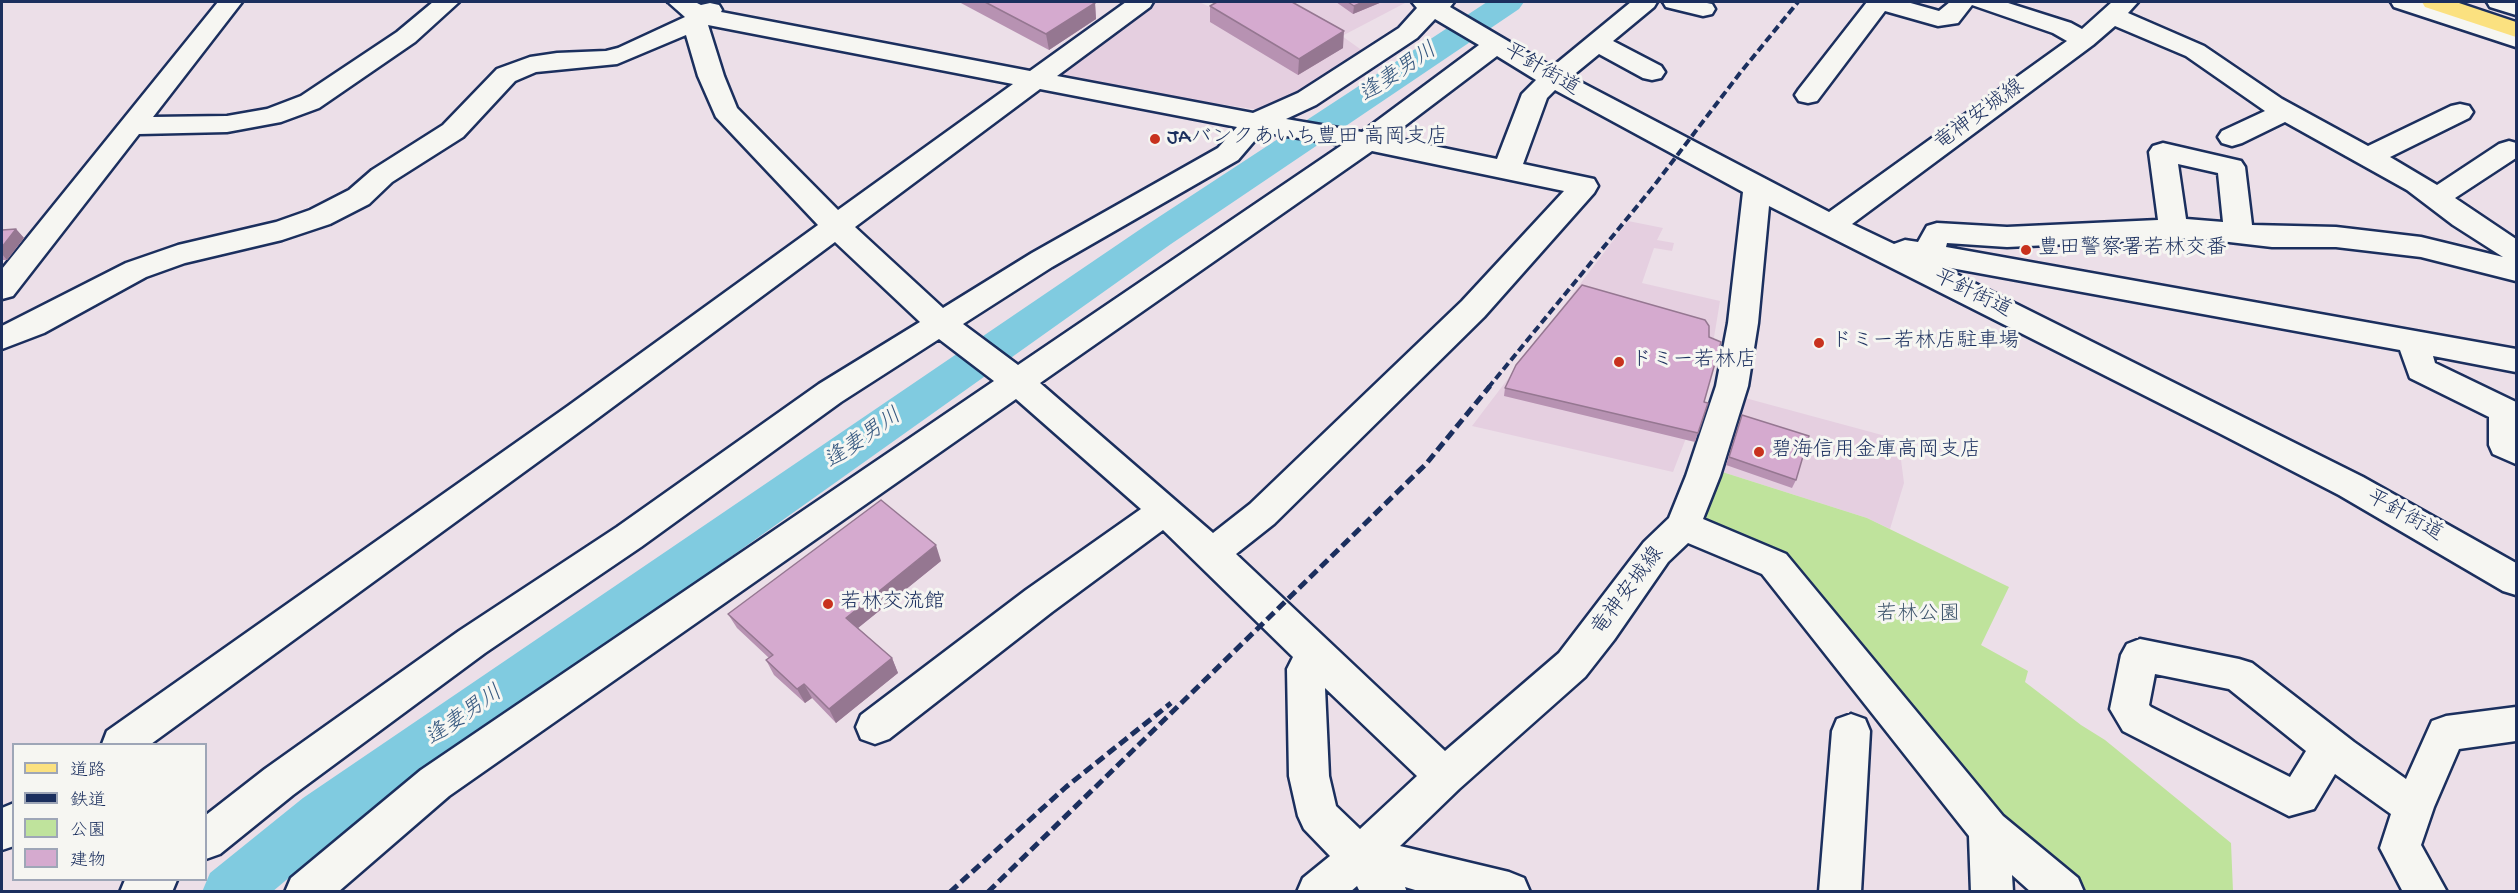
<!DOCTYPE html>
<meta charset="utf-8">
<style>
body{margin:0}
#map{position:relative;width:2518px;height:893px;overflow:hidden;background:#ecdfe8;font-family:"Gochi Hand","Klee One",sans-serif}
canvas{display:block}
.frame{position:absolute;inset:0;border:3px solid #1b2f5e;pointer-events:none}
.legend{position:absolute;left:12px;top:743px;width:195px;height:138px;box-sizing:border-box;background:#f6f6f2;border:2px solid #9ea6b7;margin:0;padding:8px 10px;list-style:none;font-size:18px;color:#1b2f5e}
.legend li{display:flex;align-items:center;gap:12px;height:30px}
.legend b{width:30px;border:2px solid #9ea6b7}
</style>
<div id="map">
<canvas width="2518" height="893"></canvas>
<div class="frame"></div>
<ul class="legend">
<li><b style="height:8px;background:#fbe180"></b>道路</li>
<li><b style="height:8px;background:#1b2f5e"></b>鉄道</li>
<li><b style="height:16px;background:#bfe39c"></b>公園</li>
<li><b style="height:16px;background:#d5aacf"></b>建物</li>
</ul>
</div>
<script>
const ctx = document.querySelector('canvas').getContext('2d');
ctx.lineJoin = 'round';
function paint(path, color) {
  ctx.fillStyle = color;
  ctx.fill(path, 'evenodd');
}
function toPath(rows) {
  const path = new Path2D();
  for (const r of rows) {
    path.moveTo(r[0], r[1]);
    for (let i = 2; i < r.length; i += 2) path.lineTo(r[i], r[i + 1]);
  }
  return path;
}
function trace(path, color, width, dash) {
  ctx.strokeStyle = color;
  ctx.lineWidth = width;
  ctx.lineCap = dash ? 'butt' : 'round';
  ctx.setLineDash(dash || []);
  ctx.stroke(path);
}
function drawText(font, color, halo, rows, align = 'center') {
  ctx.font = font + ' "Gochi Hand","Klee One",sans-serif';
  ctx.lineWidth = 6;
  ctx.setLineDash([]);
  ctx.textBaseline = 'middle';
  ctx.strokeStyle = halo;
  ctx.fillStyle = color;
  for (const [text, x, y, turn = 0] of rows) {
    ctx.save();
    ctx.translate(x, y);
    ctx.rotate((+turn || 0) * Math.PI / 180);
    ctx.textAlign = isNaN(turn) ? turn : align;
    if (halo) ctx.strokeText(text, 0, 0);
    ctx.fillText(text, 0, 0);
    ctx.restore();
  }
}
const built = toPath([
 [1156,2,1199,2,1210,7,1225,2,1405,3,1342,36,1367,54,1296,97,1260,110,1059,80,1056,74],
 [1628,221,1663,228,1657,240,1674,243,1672,251,1654,248,1642,283,1720,301,1706,386,1673,472,1472,426],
 [1734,395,1893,438,1901,460,1904,483,1890,529,1867,518,1713,469]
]);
const green = toPath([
 [1713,469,1867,518,2009,587,1981,645,2028,671,2025,682,2081,725,2105,740,2231,843,2233,891,2081,891,1980,804,1794,570,1704,522,1704,507]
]);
const river = toPath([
 [1487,2,1524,2,1519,9,1171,244,341,834,272,892,202,892,210,873,303,798,1145,226,1487,2]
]);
const minor = toPath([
 [218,2,242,2,153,117,227,116,267,109,301,96,397,32,433,2,459,2,415,42,319,108,281,122,227,132,139,134,13,296,2,299,2,269,218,2],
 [668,2,695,2,701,5,710,3,719,5,722,10,721,12,1030,71,1126,2,1153,2,1150,7,1057,76,1253,113,1298,93,1399,28,1417,8,1412,2,1454,2,1450,7,1552,67,1631,2,1657,2,1654,7,1613,41,1661,66,1665,72,1661,78,1652,80,1643,78,1599,54,1571,77,1829,212,2067,41,2053,33,1972,5,1958,23,1938,26,1885,11,1817,101,1808,103,1799,101,1795,95,1799,89,1867,2,1907,2,1939,11,1950,2,2005,2,2071,23,2082,29,2112,2,2138,2,2128,13,2204,46,2282,99,2368,146,2451,106,2460,104,2469,106,2473,112,2469,118,2390,157,2437,185,2499,144,2509,141,2516,143,2516,158,2455,198,2516,239,2516,281,2421,257,2336,247,2272,247,2195,238,2007,247,1947,243,1946,247,2516,349,2516,372,2433,356,2435,363,2516,402,2516,464,2493,454,2489,445,2489,417,2410,378,2400,350,1940,266,2363,477,2516,563,2516,595,2503,591,2339,495,2219,433,1769,206,1758,323,1748,386,1720,476,1703,519,1786,554,2003,816,2078,878,2084,892,2031,892,2012,875,2013,892,1971,892,1969,836,1762,574,1688,543,1668,562,1614,640,1585,677,1459,789,1400,846,1509,872,1524,878,1530,892,1422,892,1405,887,1407,892,1360,892,1357,886,1350,892,1297,892,1303,878,1330,856,1304,829,1298,816,1289,776,1287,669,1293,657,1163,530,1052,612,889,739,875,744,861,739,856,727,861,715,1026,590,1141,509,1016,399,449,796,338,892,285,892,291,878,421,770,994,381,939,339,841,402,641,547,485,653,293,795,220,854,206,859,206,815,265,769,459,631,617,527,819,384,920,322,835,242,590,424,151,744,102,744,107,731,568,406,818,225,716,117,698,76,686,35,617,64,536,72,515,81,463,137,392,182,369,204,330,224,282,240,185,263,146,277,44,333,2,349,2,326,126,263,178,245,276,222,310,210,349,190,372,170,443,125,497,69,530,57,557,53,606,51,618,48,685,17,668,2],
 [1435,19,1479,45,1362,132,1286,119,1316,105,1417,38,1435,19],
 [708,25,1013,84,838,210,737,108,724,76,708,25],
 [2115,26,2186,56,2265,111,2222,131,2218,137,2222,143,2232,146,2242,143,2285,122,2407,190,2453,225,2503,257,2421,237,2336,227,2252,225,2245,167,2241,161,2163,143,2153,146,2149,152,2158,220,2007,227,1937,223,1927,226,1918,242,1905,240,1894,244,1852,224,2093,45,2115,26],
 [1497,56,1536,80,1522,94,1497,159,1390,137,1497,56],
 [1040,89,1237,127,1218,148,1032,253,943,308,855,227,1040,89],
 [1555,90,1743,192,1728,323,1716,386,1686,476,1669,518,1644,542,1559,653,1445,751,1236,554,1274,524,1484,317,1594,193,1598,186,1594,179,1523,164,1547,98,1555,90],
 [1262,132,1342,145,1018,365,963,324,1052,267,1238,160,1262,132],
 [1372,151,1564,191,1462,301,1250,504,1213,533,1040,383,1372,151],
 [2178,164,2218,173,2223,222,2186,219,2178,164],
 [1325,688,1417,776,1360,829,1336,806,1329,776,1325,688],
 [1663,2,1702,2,1712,4,1715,9,1712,14,1703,16,1666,7,1663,2],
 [2391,2,2426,2,2516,32,2516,47,2394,7,2391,2],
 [2487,2,2516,2,2516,15,2490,7,2487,2],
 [2140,639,2239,659,2252,663,2354,742,2406,779,2432,721,2446,716,2516,707,2516,741,2459,749,2434,807,2421,845,2447,892,2403,892,2380,848,2391,814,2335,774,2314,809,2289,816,2123,731,2110,709,2121,655,2127,644,2140,639],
 [2155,674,2229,689,2306,751,2290,777,2151,707,2149,705,2155,674],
 [1851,714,1865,719,1870,731,1861,892,1819,892,1832,731,1837,719,1851,714],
 [14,803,14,846,2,850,2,808,14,803],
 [125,880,177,880,172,892,120,892,125,880]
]);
const major = toPath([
 [2422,2,2456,2,2516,22,2516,37,2425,7,2422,2]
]);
const railFar1 = toPath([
 [1488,388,1653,187,1740,73,1798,2]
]);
const rail = toPath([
 [950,892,1066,787,1171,703],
 [988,892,1426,464,1490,386]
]);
const wall = toPath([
 [959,2,1091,2,1095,3,1096,19,1049,50],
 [1336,2,1382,2,1353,14],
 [1210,6,1343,48,1298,75,1210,22],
 [16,229,24,238,7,260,2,260,2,230],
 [1505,388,1704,402,1698,433,1695,442,1504,396],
 [1742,415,1796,480,1792,488,1726,465],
 [941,561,858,628,892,658,898,673,836,723,812,698,805,703,774,675,766,660,769,658,737,628,728,614]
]);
const shadedWall = toPath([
 [1363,2,1382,2,1353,14,1354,6],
 [1095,3,1096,19,1049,50,1046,34],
 [1344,31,1343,48,1298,75,1299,59],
 [16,229,24,238,7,260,2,254,2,247],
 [936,545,941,561,853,632,846,618],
 [892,658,898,673,836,723,829,709],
 [804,684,812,698,805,703,797,689]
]);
const building = toPath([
 [985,2,1091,2,1095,3,1046,34,985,2],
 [1217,2,1292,2,1344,31,1299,59,1210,6,1217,2],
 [1348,2,1363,2,1354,6,1348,2],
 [16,229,2,247,2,230,16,229],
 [1582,285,1705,320,1709,326,1709,337,1721,342,1704,402,1708,403,1698,433,1505,388,1516,365,1582,285],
 [1742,415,1809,436,1796,480,1729,457,1742,415],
 [881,500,936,545,846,618,892,658,829,709,804,684,797,689,766,660,773,655,728,614,881,500]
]);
const markers = [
 [1155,139,6,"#c8321e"],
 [2026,250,6,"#c8321e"],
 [1819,343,6,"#c8321e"],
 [1619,362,6,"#c8321e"],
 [1759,452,6,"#c8321e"],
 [828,604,6,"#c8321e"]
];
const streetNames = [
 ["平針街道",1541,71,30],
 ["竜神安城線",1980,116,-36],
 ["平針街道",1972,295,26],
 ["平針街道",2404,517,29],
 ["竜神安城線",1629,592,-53]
];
const poiNames = [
 ["JAバンクあいち豊田 高岡支店",1167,139],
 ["豊田警察署若林交番",2038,250],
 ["ドミー若林店駐車場",1831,343],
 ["ドミー若林店",1631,362],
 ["碧海信用金庫高岡支店",1771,452],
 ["若林交流館",840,604]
];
const parkNames = [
 ["若林公園",1918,616]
];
const waterNames = [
 ["逢妻男川",1399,74,-34],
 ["逢妻男川",864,440,-35],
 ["逢妻男川",465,717,-35]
];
paint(built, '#e5cfe0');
paint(green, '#bfe39c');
paint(river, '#80cbe0');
trace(minor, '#1b2f5e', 5);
trace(major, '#1b2f5e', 5);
paint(minor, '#f6f6f2');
paint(major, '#fbe180');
trace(railFar1, '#1b2f5e', 4, [8, 4]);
trace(rail, '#1b2f5e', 5, [10, 5]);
paint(wall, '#b792b2');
paint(shadedWall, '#957791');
paint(building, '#d5aacf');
trace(building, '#957791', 1.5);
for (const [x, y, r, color] of markers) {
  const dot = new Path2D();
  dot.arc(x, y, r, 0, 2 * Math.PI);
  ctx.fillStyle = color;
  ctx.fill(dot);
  trace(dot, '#f6f6f2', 2);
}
drawText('21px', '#1b2f5e', '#f6f6f2', streetNames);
drawText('21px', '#1b2f5e', '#f6f6f2', poiNames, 'left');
drawText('21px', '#3c536a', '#f6f6f2', parkNames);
drawText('italic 22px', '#34567e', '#f6f6f2', waterNames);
</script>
